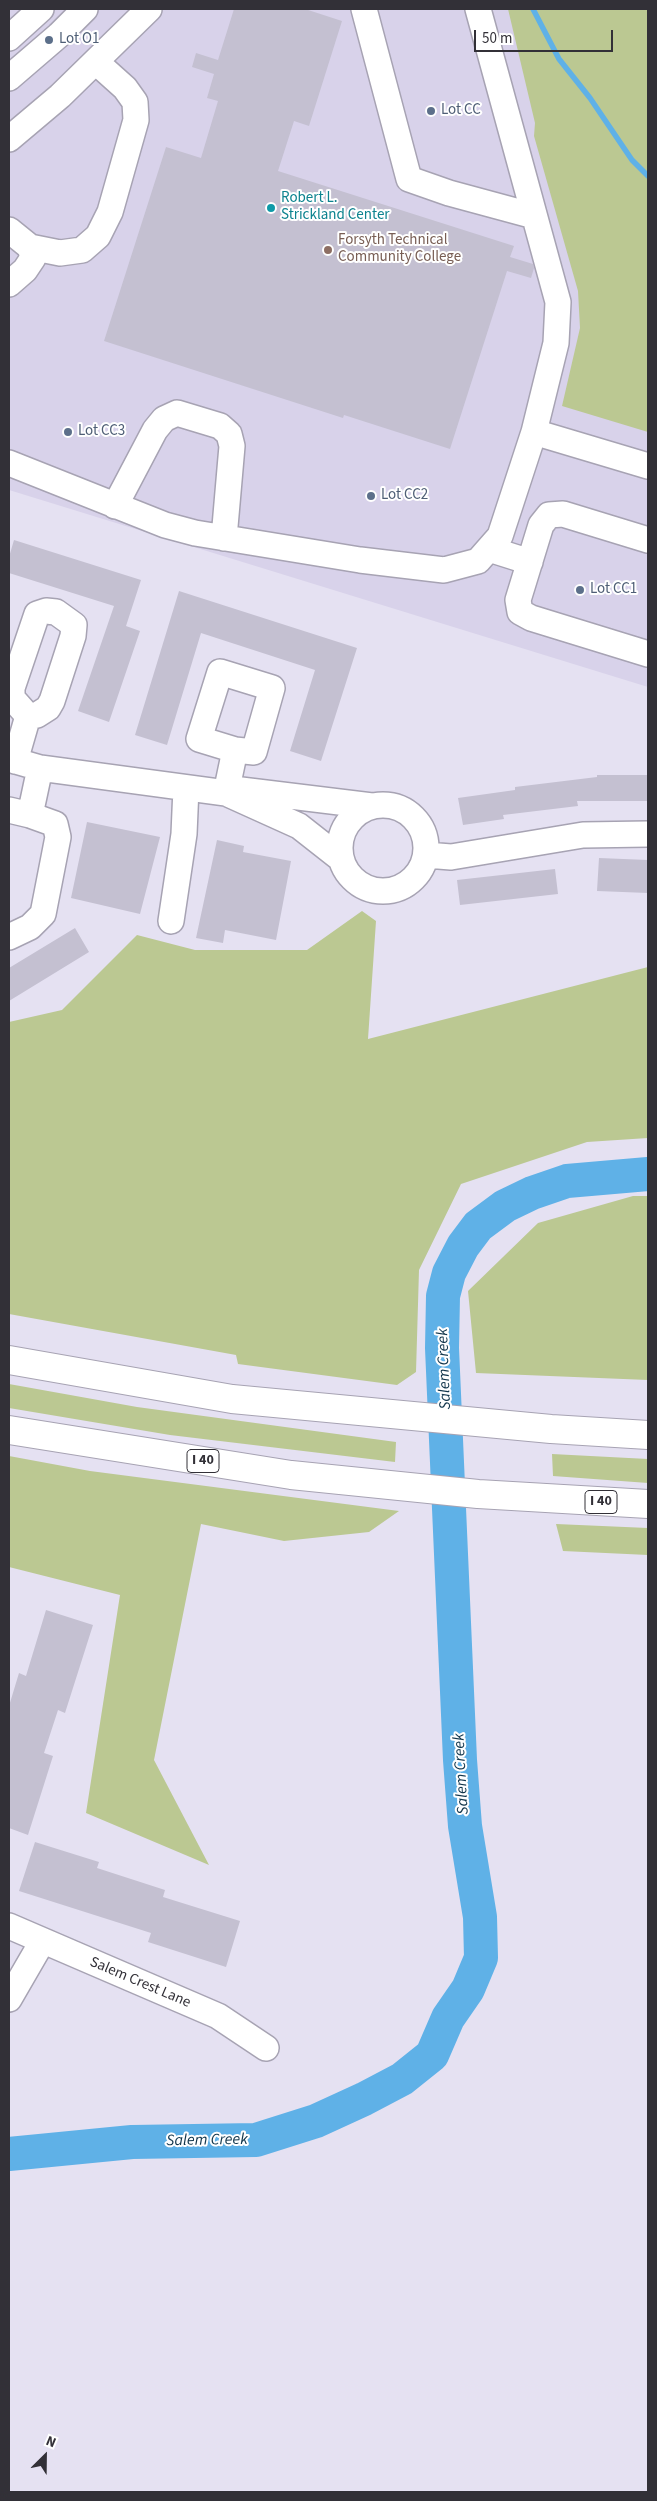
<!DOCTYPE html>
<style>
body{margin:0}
#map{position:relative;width:657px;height:2501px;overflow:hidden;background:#e5e1f2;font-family:"Source Sans 3",sans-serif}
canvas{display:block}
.frame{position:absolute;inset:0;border:10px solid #323037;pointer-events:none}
.north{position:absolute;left:20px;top:2431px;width:50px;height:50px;-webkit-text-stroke:4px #fff;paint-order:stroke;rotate:23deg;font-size:14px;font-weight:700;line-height:20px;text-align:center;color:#323037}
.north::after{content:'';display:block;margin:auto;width:18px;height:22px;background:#323037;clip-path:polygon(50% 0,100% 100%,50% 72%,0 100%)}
.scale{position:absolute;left:474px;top:30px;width:139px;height:22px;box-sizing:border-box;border:2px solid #323037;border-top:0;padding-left:6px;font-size:15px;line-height:18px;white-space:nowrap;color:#323037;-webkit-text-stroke:4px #fff;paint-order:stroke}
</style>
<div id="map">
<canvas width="657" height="2501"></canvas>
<div class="frame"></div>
<div class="north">N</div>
<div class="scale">50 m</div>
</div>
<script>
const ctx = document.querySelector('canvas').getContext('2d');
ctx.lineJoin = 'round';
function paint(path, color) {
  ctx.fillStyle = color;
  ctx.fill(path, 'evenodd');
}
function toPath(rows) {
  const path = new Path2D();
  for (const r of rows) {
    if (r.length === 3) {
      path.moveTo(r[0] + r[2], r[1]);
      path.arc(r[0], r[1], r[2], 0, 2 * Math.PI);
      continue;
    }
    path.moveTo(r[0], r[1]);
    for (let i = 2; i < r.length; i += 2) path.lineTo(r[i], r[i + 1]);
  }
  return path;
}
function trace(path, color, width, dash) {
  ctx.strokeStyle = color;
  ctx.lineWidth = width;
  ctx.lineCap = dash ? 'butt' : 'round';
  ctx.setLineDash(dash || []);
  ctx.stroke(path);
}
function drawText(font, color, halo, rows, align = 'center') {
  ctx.font = font + ' "Source Sans 3",sans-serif';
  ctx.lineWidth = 4;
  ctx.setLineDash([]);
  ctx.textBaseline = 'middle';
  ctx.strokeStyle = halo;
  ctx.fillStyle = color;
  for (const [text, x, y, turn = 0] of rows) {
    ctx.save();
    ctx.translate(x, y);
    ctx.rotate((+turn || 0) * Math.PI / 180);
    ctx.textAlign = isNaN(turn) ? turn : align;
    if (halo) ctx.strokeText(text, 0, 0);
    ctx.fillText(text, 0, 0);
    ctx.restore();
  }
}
const built = toPath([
 [9,9,648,9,648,687,9,490]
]);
const green = toPath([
 [508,9,648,9,648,432,562,406,580,328,578,291,534,136,535,123],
 [362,911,376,921,368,1039,648,967,648,1138,587,1142,461,1184,419,1270,416,1372,397,1385,238,1364,236,1355,9,1314,9,1022,62,1010,137,935,195,950,307,950],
 [633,1196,648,1196,648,1380,476,1373,468,1291,538,1223],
 [9,1384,137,1407,396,1442,395,1462,170,1435,9,1408],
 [552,1454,648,1459,648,1483,553,1476],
 [9,1456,90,1471,399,1511,369,1532,284,1541,201,1524,154,1760,209,1865,86,1813,120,1595,9,1567],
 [556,1524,648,1528,648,1555,563,1551]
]);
const stream = toPath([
 [533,9,559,59,590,98,632,160,648,176]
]);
const river = toPath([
 [9,2154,132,2142,256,2140,316,2121,364,2099,402,2079,432,2055,448,2018,468,1989,481,1958,480,1917,465,1826,460,1760,442,1348,443,1296,449,1273,463,1246,478,1226,505,1206,532,1193,567,1181,648,1174]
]);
const building = toPath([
 [234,9,305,9,342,21,309,126,294,121,278,171,514,246,510,257,533,264,534,268,531,278,507,271,450,449,344,415,343,418,104,341,166,147,201,158,218,101,207,98,214,74,192,67,196,53,218,60],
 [14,540,141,580,126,626,140,631,109,722,78,711,114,606,9,573,9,557],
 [179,591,357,648,321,761,290,751,315,670,201,633,167,745,135,735],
 [597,775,648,775,648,801,577,801,578,806,503,815,504,819,463,825,458,798,515,790,515,787,597,777],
 [87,822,160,837,140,914,71,898],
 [217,840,244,846,243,852,291,861,276,940,225,930,223,943,196,938],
 [599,858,648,860,648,893,597,891],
 [555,869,558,894,460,905,457,880],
 [75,928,89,952,9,1001,9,968],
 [46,1610,93,1625,65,1713,58,1710,44,1753,53,1756,28,1835,9,1828,9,1706,19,1673,26,1676],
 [35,1842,99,1862,97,1868,165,1890,163,1897,240,1921,226,1967,148,1942,151,1933,19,1891]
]);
const minor = toPath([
 [364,9,409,179,449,193,534,216],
 [9,38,41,9],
 [9,78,59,35,85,9],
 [9,139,60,96,149,9],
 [9,230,30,247,33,258,25,270,9,284],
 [30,247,60,253,82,250,98,236,110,212,136,120,135,102,125,88,96,62],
 [534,432,648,466],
 [9,463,165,525,195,533,360,560,444,570,478,561,500,536,534,432,556,343,558,302,478,9],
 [115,506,155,430,164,419,177,413,220,426,229,434,232,446,224,538],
 [648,540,563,514,549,515,541,525,518,600,520,612,531,618,648,654],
 [489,549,530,562],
 [9,759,40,768,226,793,299,826,341,859],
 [15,761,28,716,12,698,12,688,37,614,46,611,56,612,74,625,73,636,52,701,48,708,37,715,28,716],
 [241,790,372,806],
 [226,793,235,750,199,739,220,672,272,688,254,752,235,750],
 [383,848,43],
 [9,810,30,815,40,768],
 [426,855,451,857,583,835,648,834],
 [171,921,184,834,186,788],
 [9,937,30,927,43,914,58,837,55,824,30,815],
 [9,1926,218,2016,266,2048],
 [9,1999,42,1942]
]);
const highway = toPath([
 [9,1360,232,1399,551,1429,648,1435],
 [9,1430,291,1475,478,1494,648,1504]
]);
const markers = [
 [49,40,5,"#5c6f8a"],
 [431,111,5,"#5c6f8a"],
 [271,208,5,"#0f9aa8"],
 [328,250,5,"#8d6e63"],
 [68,432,5,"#5c6f8a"],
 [371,496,5,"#5c6f8a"],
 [580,590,5,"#5c6f8a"]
];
const shields = [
 [203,1461,32],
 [601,1502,32]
];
const shieldNames = [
 ["I 40",203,1461],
 ["I 40",601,1502]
];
const serviceNames = [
 ["Lot O1",59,40],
 ["Lot CC",441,111],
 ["Lot CC3",78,432],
 ["Lot CC2",381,496],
 ["Lot CC1",590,590]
];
const cultureNames = [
 ["Robert L.",281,199],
 ["Strickland Center",281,216]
];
const educationNames = [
 ["Forsyth Technical",338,241],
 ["Community College",338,258]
];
const streetNames = [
 ["Salem Crest Lane",140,1983,23]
];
const waterNames = [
 ["Salem Creek",445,1369,-92],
 ["Salem Creek",462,1774,-93],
 ["Salem Creek",207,2141,-1]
];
paint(built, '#d8d2ea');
paint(green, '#bbc892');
trace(stream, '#5fb1e7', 5.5);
trace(river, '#5fb1e7', 34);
paint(building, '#c4c0d1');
trace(minor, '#a7a3b3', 28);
trace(highway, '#a7a3b3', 30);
trace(minor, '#fff', 25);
trace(highway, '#fff', 28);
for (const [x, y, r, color] of markers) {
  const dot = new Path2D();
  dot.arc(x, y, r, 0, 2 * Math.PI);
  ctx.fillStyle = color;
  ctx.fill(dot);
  trace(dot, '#fff', 2);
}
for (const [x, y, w] of shields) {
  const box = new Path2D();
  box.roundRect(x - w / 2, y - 11.5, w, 23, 4);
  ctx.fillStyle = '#fff';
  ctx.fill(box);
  trace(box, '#323037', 1);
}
drawText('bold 14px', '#323037', null, shieldNames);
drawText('15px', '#4e5e75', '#fff', serviceNames, 'left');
drawText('15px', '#0d838f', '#fff', cultureNames, 'left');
drawText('15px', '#785e54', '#fff', educationNames, 'left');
drawText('15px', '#323037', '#fff', streetNames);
drawText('italic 16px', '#11354b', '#fff', waterNames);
</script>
